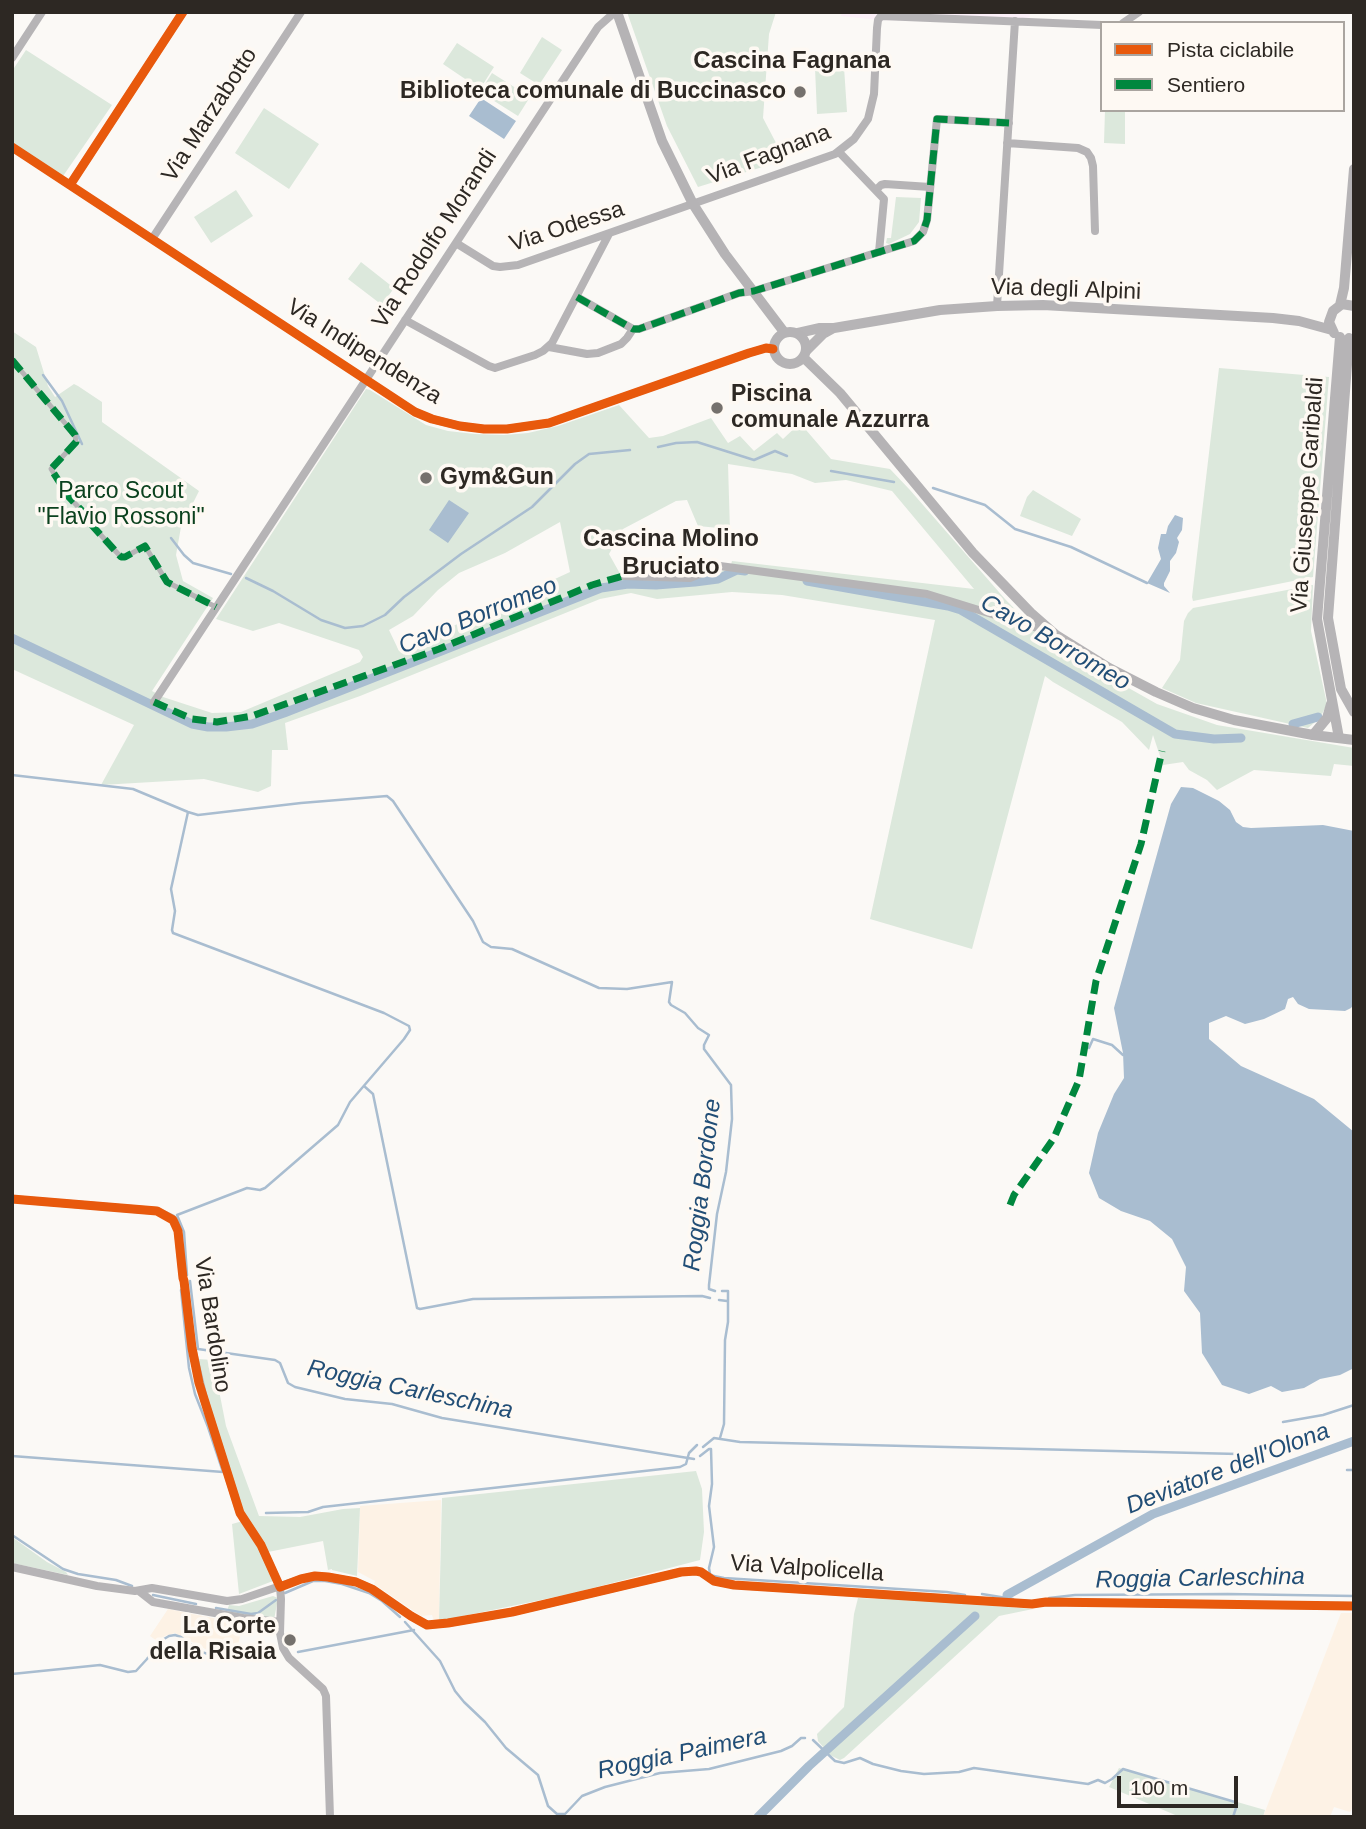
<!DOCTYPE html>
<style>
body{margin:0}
#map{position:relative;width:1366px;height:1829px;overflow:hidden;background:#fbf9f6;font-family:Helvetica,sans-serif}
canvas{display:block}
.frame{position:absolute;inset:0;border:14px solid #2d2823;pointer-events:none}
.legend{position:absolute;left:1100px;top:21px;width:245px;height:91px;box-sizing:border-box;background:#fef9f3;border:2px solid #aaa5a0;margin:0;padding:9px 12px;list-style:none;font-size:21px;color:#2d2823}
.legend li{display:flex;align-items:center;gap:14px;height:35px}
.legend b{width:35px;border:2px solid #aaa5a0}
.scale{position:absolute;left:1117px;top:1776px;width:121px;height:32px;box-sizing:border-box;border:4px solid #2d2823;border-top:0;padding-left:9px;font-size:21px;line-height:24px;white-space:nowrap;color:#2d2823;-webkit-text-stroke:5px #fef9f3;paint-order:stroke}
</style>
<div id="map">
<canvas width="1366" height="1829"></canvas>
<div class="frame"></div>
<ul class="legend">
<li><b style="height:9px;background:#e8590c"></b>Pista ciclabile</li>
<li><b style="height:9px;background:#00873e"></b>Sentiero</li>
</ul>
<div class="scale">100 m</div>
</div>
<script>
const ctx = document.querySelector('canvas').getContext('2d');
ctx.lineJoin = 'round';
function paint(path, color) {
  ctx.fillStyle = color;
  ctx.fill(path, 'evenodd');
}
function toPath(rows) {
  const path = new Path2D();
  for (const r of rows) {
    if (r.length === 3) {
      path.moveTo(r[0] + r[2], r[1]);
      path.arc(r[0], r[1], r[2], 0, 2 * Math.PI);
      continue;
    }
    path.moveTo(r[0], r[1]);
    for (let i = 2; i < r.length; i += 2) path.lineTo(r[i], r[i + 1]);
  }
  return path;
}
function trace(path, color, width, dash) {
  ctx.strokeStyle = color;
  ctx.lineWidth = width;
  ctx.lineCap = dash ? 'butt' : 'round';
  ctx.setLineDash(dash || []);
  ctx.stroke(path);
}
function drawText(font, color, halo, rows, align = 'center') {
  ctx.font = font + ' Helvetica,sans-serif';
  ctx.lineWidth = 7;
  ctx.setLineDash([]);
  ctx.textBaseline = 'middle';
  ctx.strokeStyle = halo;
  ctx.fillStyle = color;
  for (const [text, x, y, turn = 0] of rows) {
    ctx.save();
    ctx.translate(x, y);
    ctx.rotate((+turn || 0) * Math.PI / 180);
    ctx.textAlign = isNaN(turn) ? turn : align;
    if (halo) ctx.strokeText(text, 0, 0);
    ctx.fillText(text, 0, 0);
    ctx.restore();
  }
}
const built = toPath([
 [441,1500,439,1621,434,1621,432,1615,421,1616,374,1584,375,1581,358,1572,360,1506],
 [168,1609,243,1624,236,1653,225,1654,209,1651,175,1633,165,1636,157,1641,150,1636],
 [1341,1613,1354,1613,1354,1805,1350,1812,1334,1807,1330,1817,1263,1817]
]);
const education = toPath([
 [842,12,1030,12,1029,22,878,20,841,16]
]);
const green = toPath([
 [627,12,776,12,769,34,763,118,785,160,698,187,667,126],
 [542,37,562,50,539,85,520,73],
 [457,43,494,67,480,89,443,64],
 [26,50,112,105,61,179,12,147,12,71],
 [844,67,847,112,817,114,815,68],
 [492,73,530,97,518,116,480,92],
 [264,108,319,144,289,189,235,153],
 [1105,110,1125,110,1125,144,1104,143],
 [236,190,253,216,211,243,194,217],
 [896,197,921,198,919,222,910,234,889,244,886,243,887,238,891,238],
 [361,262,394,288,382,305,348,279],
 [12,331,36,347,48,386,55,397,74,384,78,386,102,402,102,422,199,491,181,527,176,555,183,581,213,598,152,691,163,697,212,713,241,712,360,662,363,657,359,650,279,623,253,631,216,619,366,389,370,390,426,425,448,431,475,434,504,435,528,433,558,426,619,405,649,438,663,436,711,418,728,443,740,436,754,451,777,433,783,439,800,423,831,459,890,469,910,490,1005,599,1047,642,1157,704,1217,725,1354,748,1354,766,1334,764,1331,776,1254,770,1217,790,1207,780,1189,770,1183,762,1163,765,1153,735,1149,750,1122,722,1053,682,1045,676,972,949,870,919,935,620,782,595,732,592,657,599,631,593,600,599,360,696,285,723,288,750,272,750,271,786,258,792,204,779,101,785,134,725,12,669],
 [728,464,792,474,815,483,846,480,892,491,974,589,732,561,730,568,694,580,623,579,609,554,623,529,676,501,687,500,698,526,729,529,730,531],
 [560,522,570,572,399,651,389,630,413,616,438,590,459,573,505,553],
 [1219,368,1329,377,1313,577,1193,601,1192,597],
 [1033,490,1081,519,1072,536,1020,516,1027,497],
 [1313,585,1311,631,1327,704,1320,718,1308,728,1196,703,1162,688,1180,660,1184,621,1188,613,1193,608],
 [198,1359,213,1360,226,1426,259,1516,300,1517,343,1509,360,1508,357,1576,332,1570,332,1569,328,1570,323,1541,268,1552,264,1541,246,1518,206,1397],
 [696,1471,702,1489,704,1532,700,1560,570,1594,439,1621,442,1498],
 [243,1521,255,1539,273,1581,239,1594,232,1524],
 [12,1537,47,1562,66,1572,68,1575,12,1563],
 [273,1596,278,1598,274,1620,251,1617,227,1611,229,1605,239,1606],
 [858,1598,928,1601,1033,1609,999,1616,844,1758,840,1760,830,1755,818,1741,817,1734,844,1707,854,1614],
 [1119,1768,1265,1810,1263,1817,1180,1817,1109,1787]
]);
const water = toPath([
 [481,98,516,121,504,139,469,116],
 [449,500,469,513,448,543,429,530],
 [1175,515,1183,518,1182,530,1177,538,1179,542,1176,553,1170,561,1170,571,1164,583,1164,586,1170,593,1147,583,1161,559,1158,548,1161,534,1166,534,1168,526],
 [1181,787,1193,788,1219,801,1230,810,1236,822,1243,827,1251,828,1323,825,1354,831,1354,1004,1351,1008,1345,1011,1309,1009,1298,1004,1293,997,1288,999,1285,1009,1264,1019,1245,1024,1226,1016,1209,1023,1209,1039,1241,1066,1314,1099,1354,1132,1354,1368,1340,1375,1320,1379,1304,1388,1282,1392,1271,1386,1249,1394,1222,1385,1202,1353,1200,1313,1184,1291,1186,1267,1172,1239,1150,1221,1121,1211,1099,1198,1089,1173,1098,1133,1114,1094,1124,1078,1123,1053,1114,1008,1171,804]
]);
const stream = toPath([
 [43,375,62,401,82,444],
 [658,447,676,443,697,442,754,460,775,451,787,456],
 [831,471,894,482],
 [933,488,985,505,1015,529,1071,547,1147,583],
 [171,538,184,555,193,563,231,574],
 [246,578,273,591,321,620,345,628,363,626,385,615,404,597,461,554,532,507,575,464,589,454,630,450],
 [12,775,133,789,188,812,198,815,301,803,387,796,393,801,473,921,483,942,491,947,512,949,599,988,627,989,672,982,669,1002,671,1005,685,1013,698,1028,709,1035,704,1045,704,1049,731,1085,732,1119,726,1172,717,1214,709,1285,709,1289,715,1291],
 [1089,1048,1093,1039,1112,1045,1123,1055],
 [364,1086,373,1094,417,1308,420,1309,473,1299,702,1296,710,1298],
 [187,1275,184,1232,177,1215,247,1188,260,1190,265,1188,338,1125,350,1102,404,1039,410,1030,409,1026,384,1013,173,933,172,930,175,911,171,889,188,812],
 [190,1281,198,1349,275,1360,280,1363,288,1383,295,1387,345,1399,392,1404,442,1418,694,1459],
 [719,1300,727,1301],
 [1283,1422,1323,1415,1354,1405],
 [720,1438,724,1424,725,1340,728,1322,728,1291,722,1291],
 [703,1447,714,1438,740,1442,1238,1454],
 [12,1456,223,1472,208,1427,195,1394,189,1368,181,1290],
 [700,1456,709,1449,711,1449,712,1484,709,1506,714,1547,709,1568,710,1574,714,1576,724,1578,947,1592,965,1595],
 [1347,1470,1354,1470],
 [266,1513,308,1512,323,1507,680,1467,686,1464,689,1453,697,1445],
 [12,1535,63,1569,78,1574,116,1580,132,1586],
 [285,1593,313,1581,325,1581,342,1584,369,1593,382,1601,400,1617],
 [982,1594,1013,1599],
 [153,1595,196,1604],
 [1049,1598,1075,1595,1228,1594,1354,1596],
 [216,1608,251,1614,258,1613,276,1600],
 [405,1622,440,1661,455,1691,464,1702,485,1722,506,1748,538,1775,548,1806,557,1814,565,1814,582,1796,605,1787,660,1773,709,1769,781,1751,792,1746,801,1738,805,1738],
 [298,1652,414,1630],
 [12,1674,100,1665,128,1672,136,1671,147,1659,159,1642,169,1636,175,1635,181,1637,201,1652,212,1655,229,1656,276,1650],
 [813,1740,835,1761,844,1763,860,1758,873,1764,901,1771,924,1774,959,1772,974,1768,1088,1784,1098,1780,1105,1783,1112,1779,1123,1769,1235,1802,1237,1805,1233,1817]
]);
const canal = toPath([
 [807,581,948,606,961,610,1175,734,1214,739,1241,738],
 [12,638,192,724,208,727,226,727,252,724,284,713,601,588,628,584,656,585,695,582,718,579,737,570,745,571],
 [1293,724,1318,717],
 [1007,1595,1153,1514,1354,1441],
 [758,1817,809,1766,975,1616]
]);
const pedestrian = toPath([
 [12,360,75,435,76,442,51,469,69,497,83,512,87,520,121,557,125,557,145,546,167,582,216,607]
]);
const minor = toPath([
 [1123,23,1139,12],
 [12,58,42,12],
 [1007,143,1078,148,1087,152,1091,158,1093,166,1095,231],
 [12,147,415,412,432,419,460,426,484,429,507,429,549,423,749,353,766,348,773,349],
 [839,152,884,199,879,252],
 [70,185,183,12],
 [876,190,881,185,885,184,930,187],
 [152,239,301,12],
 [456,243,493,266,500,267,518,265,835,154,854,139,868,119,874,94,877,28,878,20,881,16,1102,25],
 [577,297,633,329,639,329,739,293,754,291,914,241,923,232,927,220,937,119,1009,123],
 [997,306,1015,21],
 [405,320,489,366,495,368,535,355,543,351,552,343,609,234],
 [549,347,587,354,598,353,621,344,627,338,633,329],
 [623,576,690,578,720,566,927,594,1050,632],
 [154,702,598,27,615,12],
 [12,1199,157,1211,172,1218,175,1222,178,1231,183,1278,184,1281,192,1348,204,1399,240,1513,261,1545,280,1587,281,1599,280,1633,283,1648,289,1658,323,1689,326,1696,330,1817],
 [12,1567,97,1586,135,1591,152,1588,227,1601,242,1599,301,1579,315,1576,328,1577,356,1582,372,1589,411,1616,427,1625,448,1623,512,1612,681,1572,696,1571,701,1572,714,1581,734,1585,1032,1604,1046,1602,1354,1606],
 [139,1591,153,1602,243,1618,280,1622]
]);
const tertiary = toPath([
 [1340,305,1344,288,1354,169],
 [798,333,820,328,834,328,940,310,997,306,1043,305,1273,318,1299,321,1332,330],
 [1334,333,1329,322,1333,311,1342,304,1354,306],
 [1349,338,1328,618,1341,689,1354,712],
 [806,351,823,334,832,329],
 [1313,735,1327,718,1331,704],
 [1339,738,1317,619,1340,337]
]);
const secondary = toPath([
 [617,12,662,141,693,204,725,254,784,332],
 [790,348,16],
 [803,357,840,393,973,553,1031,613,1056,635,1109,668,1156,692,1193,708,1234,720,1313,735,1354,740]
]);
const quiet = toPath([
 [577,297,633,329,639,329,739,293,754,291,914,241,923,232,927,220,937,119,1009,123],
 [12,360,75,435,76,442,51,469,69,497,83,512,87,520,121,557,125,557,145,546,167,582,216,607],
 [154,702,192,719,217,722,252,716,439,649,592,585,623,576],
 [1010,1205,1014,1195,1054,1138,1079,1080,1096,981,1141,844,1162,751]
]);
const cycleway = toPath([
 [12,147,415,412,432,419,460,426,484,429,507,429,549,423,749,353,766,348,773,349],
 [70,185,183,12],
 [12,1199,157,1211,173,1220,178,1231,183,1278,184,1281,192,1348,199,1383,240,1513,261,1545,280,1587,301,1579,315,1576,328,1577,356,1582,372,1589,411,1616,427,1625,448,1623,512,1612,681,1572,696,1571,701,1572,714,1581,734,1585,1032,1604,1046,1602,1354,1606]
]);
const markers = [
 [800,92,7,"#75716d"],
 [717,408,7,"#75716d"],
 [426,478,7,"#75716d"],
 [290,1640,7,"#75716d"]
];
const poiNames = [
 ["Biblioteca comunale di Buccinasco",786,92],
 ["Piscina",731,395,"left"],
 ["comunale Azzurra",731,421,"left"],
 ["Gym&Gun",440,478,"left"],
 ["La Corte",276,1627],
 ["della Risaia",276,1653]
];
const streetNames = [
 ["Via Marzabotto",210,115,-57],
 ["Via Fagnana",769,155,-21],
 ["Via Odessa",567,227,-18],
 ["Via Rodolfo Morandi",435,239,-57],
 ["Via degli Alpini",1066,290,2],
 ["Via Indipendenza",364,352,32],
 ["Via Giuseppe Garibaldi",1308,495,-86],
 ["Via Bardolino",212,1325,81],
 ["Via Valpolicella",807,1569,4]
];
const parkNames = [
 ["Parco Scout",121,492],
 ["\"Flavio Rossoni\"",121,518]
];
const neighbourhoodNames = [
 ["Cascina Fagnana",792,61],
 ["Cascina Molino",671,539],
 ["Bruciato",671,567]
];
const waterNames = [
 ["Cavo Borromeo",478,616,-22],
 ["Cavo Borromeo",1055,643,30],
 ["Roggia Bordone",703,1185,-83],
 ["Roggia Carleschina",410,1390,12],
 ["Deviatore dell'Olona",1228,1469,-21],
 ["Roggia Carleschina",1200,1579,-1],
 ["Roggia Paimera",682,1754,-12]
];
paint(built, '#fdf2e5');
paint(education, '#fcf0f8');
paint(green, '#dce8dc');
paint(water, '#a9bdd0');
trace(stream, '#a9bdd0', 2.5);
trace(canal, '#a9bdd0', 9);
trace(pedestrian, '#b6b4b6', 5);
trace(minor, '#b6b4b6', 8);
trace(tertiary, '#b6b4b6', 10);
trace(secondary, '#b5b3b5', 10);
trace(quiet, '#00873e', 7, [14, 7]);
trace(cycleway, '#e8590c', 9);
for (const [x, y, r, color] of markers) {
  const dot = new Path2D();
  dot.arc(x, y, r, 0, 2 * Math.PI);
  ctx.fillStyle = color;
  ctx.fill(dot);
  trace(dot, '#fef9f3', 2.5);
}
drawText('bold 23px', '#2d2823', '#fef9f3', poiNames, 'right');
drawText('23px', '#2d2823', '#fef9f3', streetNames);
drawText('23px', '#0b411e', '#fef9f3', parkNames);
drawText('bold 24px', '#2d2823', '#fef9f3', neighbourhoodNames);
drawText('italic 24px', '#224e76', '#fef9f3', waterNames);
</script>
